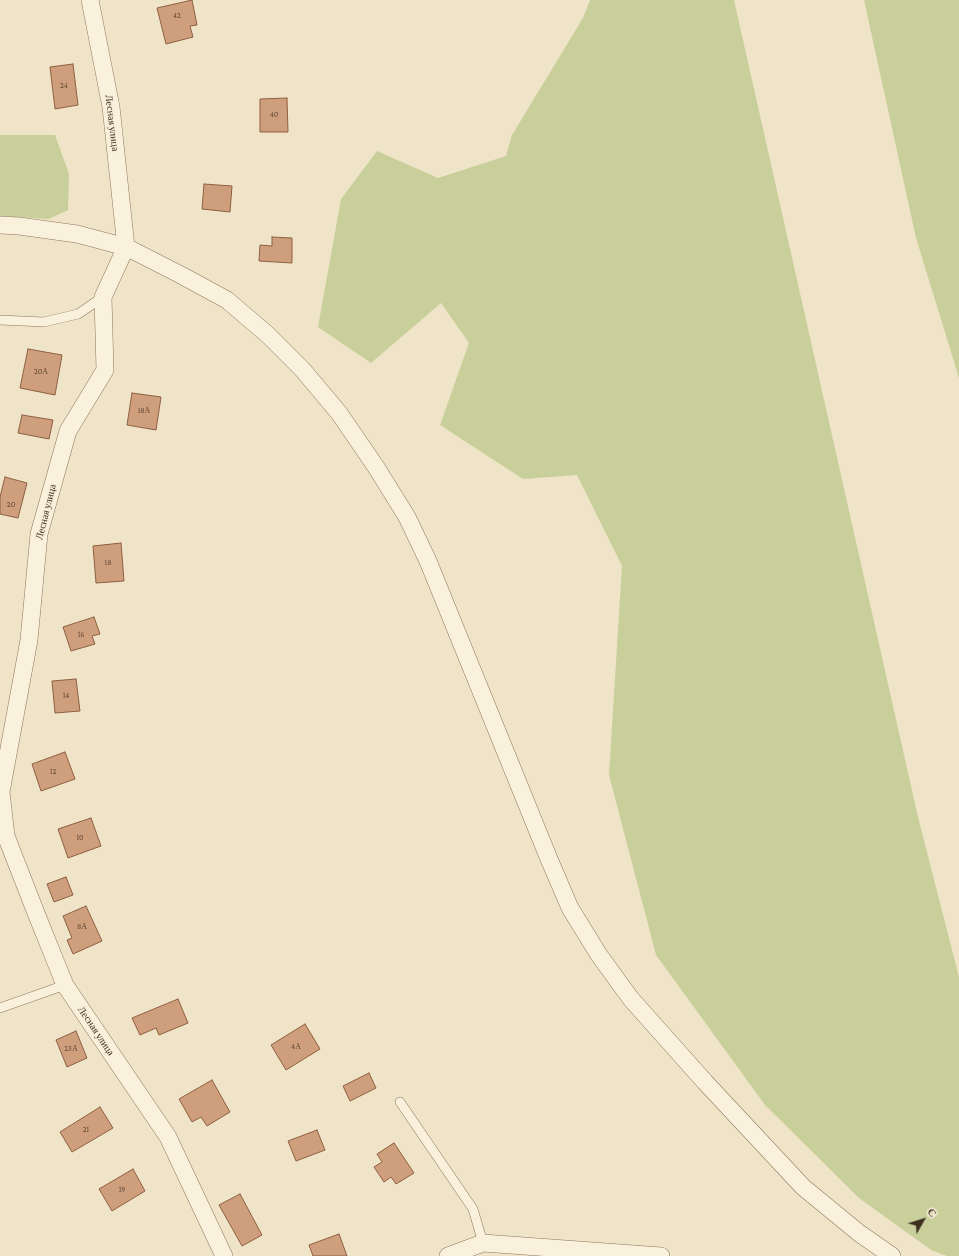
<!DOCTYPE html>
<meta charset="utf-8">
<style>
body{margin:0}
#map{position:relative;width:959px;height:1256px;overflow:hidden;background:#f0e4c8;font-family:"Crimson Pro",serif}
canvas{display:block}
.north{position:absolute;left:903px;top:1200px;width:40px;height:40px;-webkit-text-stroke:3px #f7eed8;paint-order:stroke;rotate:51deg;font-size:11px;font-weight:700;line-height:16px;text-align:center;color:#3d2e20}
.north::after{content:'';display:block;margin:auto;width:14px;height:18px;background:#3d2e20;clip-path:polygon(50% 0,100% 100%,50% 72%,0 100%)}
</style>
<div id="map">
<canvas width="959" height="1256"></canvas>
<div class="north">С</div>
</div>
<script>
const ctx = document.querySelector('canvas').getContext('2d');
ctx.lineJoin = 'round';
function paint(path, color) {
  ctx.fillStyle = color;
  ctx.fill(path, 'evenodd');
}
function toPath(rows) {
  const path = new Path2D();
  for (const r of rows) {
    path.moveTo(r[0], r[1]);
    for (let i = 2; i < r.length; i += 2) path.lineTo(r[i], r[i + 1]);
  }
  return path;
}
function trace(path, color, width, dash) {
  ctx.strokeStyle = color;
  ctx.lineWidth = width;
  ctx.lineCap = dash ? 'butt' : 'round';
  ctx.setLineDash(dash || []);
  ctx.stroke(path);
}
function drawText(font, color, halo, rows, align = 'center') {
  ctx.font = font + ' "Crimson Pro",serif';
  ctx.lineWidth = 3.5;
  ctx.setLineDash([]);
  ctx.textBaseline = 'middle';
  ctx.strokeStyle = halo;
  ctx.fillStyle = color;
  for (const [text, x, y, turn = 0] of rows) {
    ctx.save();
    ctx.translate(x, y);
    ctx.rotate((+turn || 0) * Math.PI / 180);
    ctx.textAlign = isNaN(turn) ? turn : align;
    if (halo) ctx.strokeText(text, 0, 0);
    ctx.fillText(text, 0, 0);
    ctx.restore();
  }
}
const green = toPath([
 [590,0,734,0,918,817,959,977,959,1256,947,1256,931,1250,859,1198,765,1105,656,955,609,775,622,566,577,475,523,479,440,425,469,343,441,303,371,363,318,327,341,199,377,151,438,178,506,156,512,135,583,18],
 [864,0,959,0,959,378,916,238],
 [0,135,55,135,69,174,68,210,49,219,0,216]
]);
const building = toPath([
 [192,0,197,25,190,26,193,37,166,44,157,8,192,0],
 [73,64,78,105,55,109,50,67,73,64],
 [287,98,288,132,260,132,260,99,287,98],
 [204,184,232,186,230,212,202,209,204,184],
 [272,237,292,238,292,263,259,261,260,245,272,246,272,237],
 [28,349,62,355,55,395,20,388,28,349],
 [132,393,161,397,156,430,127,425,132,393],
 [22,415,53,420,49,439,18,433,22,415],
 [5,477,27,483,18,518,0,514,0,497,5,477],
 [121,543,124,581,96,583,93,546,121,543],
 [94,617,100,634,92,636,95,644,71,651,63,627,94,617],
 [76,679,80,711,55,713,52,681,76,679],
 [65,752,75,779,41,791,32,764,65,752],
 [91,818,101,846,68,858,58,829,91,818],
 [66,877,73,895,54,902,47,884,66,877],
 [86,906,102,941,73,954,67,940,72,938,63,916,86,906],
 [178,999,188,1023,159,1035,156,1028,140,1035,132,1018,178,999],
 [305,1024,320,1049,286,1070,271,1045,305,1024],
 [76,1031,87,1058,67,1067,56,1040,76,1031],
 [369,1073,376,1088,350,1101,343,1086,369,1073],
 [212,1080,230,1112,207,1126,201,1117,192,1122,179,1099,212,1080],
 [100,1107,113,1128,72,1152,60,1132,100,1107],
 [317,1130,325,1150,296,1161,288,1141,317,1130],
 [394,1143,414,1173,396,1184,391,1177,384,1182,374,1167,382,1162,377,1154,394,1143],
 [133,1169,145,1191,112,1211,99,1189,133,1169],
 [240,1194,262,1235,242,1246,219,1205,240,1194],
 [339,1234,347,1256,313,1256,309,1245,339,1234]
]);
const service = toPath([
 [0,320,44,322,78,314,103,297],
 [0,1008,65,985],
 [400,1102,473,1209,483,1243]
]);
const minor = toPath([
 [90,0,111,107,126,247,103,297,105,370,68,431,39,534,29,640,1,792,6,836,36,913,65,985,168,1137,224,1256],
 [0,225,19,226,77,234,126,247,181,275,227,300,268,335,302,369,339,413,376,467,407,517,428,561,549,859,570,908,599,955,631,999,705,1082,803,1187,859,1233,892,1256],
 [448,1256,483,1243,661,1256]
]);
const numberNames = [
 ["42",177,16],
 ["24",64,86],
 ["40",274,115],
 ["20А",41,372],
 ["18А",144,411],
 ["20",11,505],
 ["18",108,563],
 ["16",81,635],
 ["14",66,696],
 ["12",53,772],
 ["10",80,838],
 ["8А",82,927],
 ["4А",296,1047],
 ["23А",71,1049],
 ["21",86,1130],
 ["19",122,1190]
];
const streetNames = [
 ["Лесная улица",112,123,83],
 ["Лесная улица",46,512,-76],
 ["Лесная улица",96,1031,56]
];
paint(green, '#c9cf9b');
paint(building, '#cf9f7d');
trace(building, '#8d5f41', 1);
trace(service, '#8d765c', 10);
trace(minor, '#8d765c', 18);
trace(service, '#faf1dc', 9);
trace(minor, '#faf1dc', 17);
drawText('8px', '#624a37', null, numberNames);
drawText('10px', '#3d2e20', '#f7eed8', streetNames);
</script>
